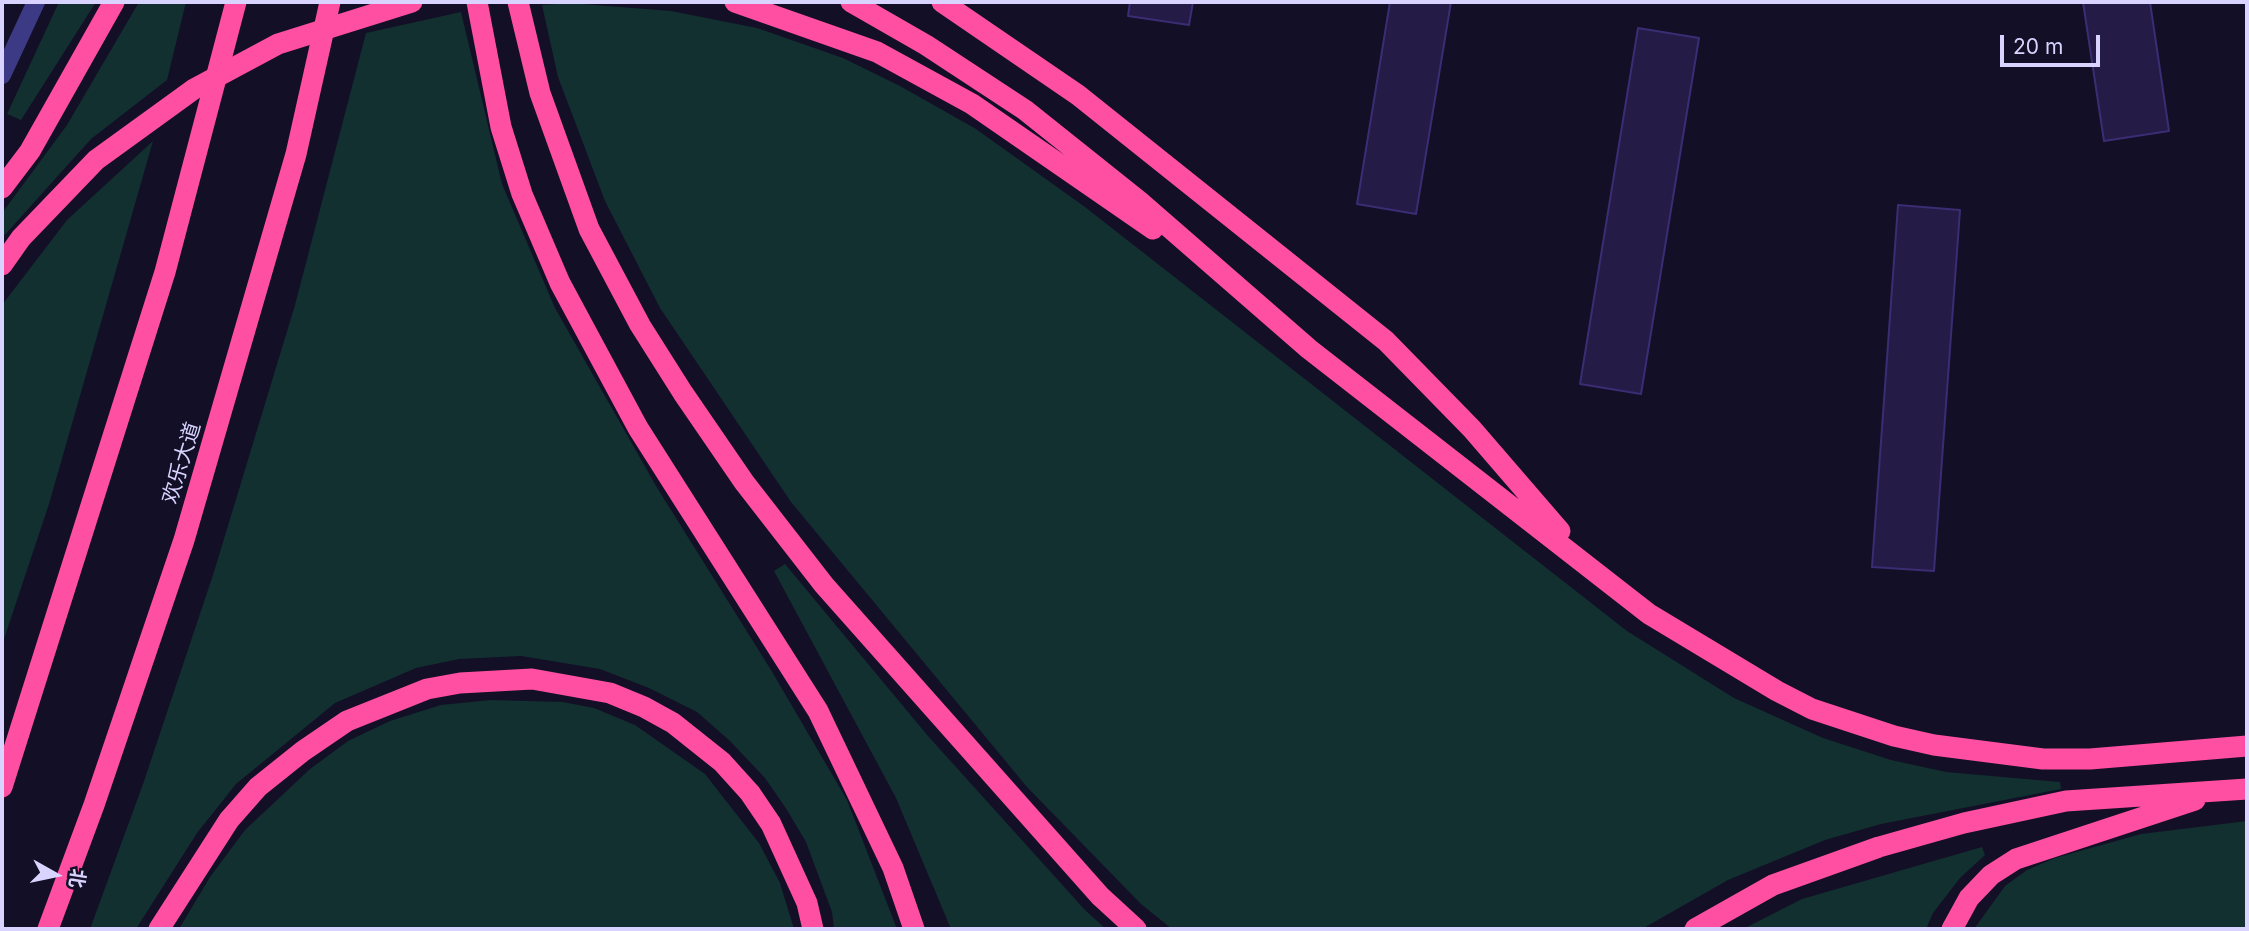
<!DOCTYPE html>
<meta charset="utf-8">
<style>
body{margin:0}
#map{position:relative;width:2249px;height:931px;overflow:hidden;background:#130f26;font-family:Inter,"Noto Sans SC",sans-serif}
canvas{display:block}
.frame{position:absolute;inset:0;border:4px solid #d9d4ff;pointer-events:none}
.north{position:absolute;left:21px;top:840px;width:70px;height:70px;-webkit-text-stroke:5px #130f26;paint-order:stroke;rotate:99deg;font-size:19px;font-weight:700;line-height:28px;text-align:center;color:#d9d4ff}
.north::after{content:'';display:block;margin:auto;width:24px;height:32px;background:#d9d4ff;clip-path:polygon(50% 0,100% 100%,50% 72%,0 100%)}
.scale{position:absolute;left:2000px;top:35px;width:100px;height:32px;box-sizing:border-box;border:4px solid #d9d4ff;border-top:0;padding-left:9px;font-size:21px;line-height:24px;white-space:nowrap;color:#d9d4ff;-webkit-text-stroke:5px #130f26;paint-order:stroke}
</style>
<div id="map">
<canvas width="2249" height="931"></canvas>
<div class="frame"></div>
<div class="north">北</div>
<div class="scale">20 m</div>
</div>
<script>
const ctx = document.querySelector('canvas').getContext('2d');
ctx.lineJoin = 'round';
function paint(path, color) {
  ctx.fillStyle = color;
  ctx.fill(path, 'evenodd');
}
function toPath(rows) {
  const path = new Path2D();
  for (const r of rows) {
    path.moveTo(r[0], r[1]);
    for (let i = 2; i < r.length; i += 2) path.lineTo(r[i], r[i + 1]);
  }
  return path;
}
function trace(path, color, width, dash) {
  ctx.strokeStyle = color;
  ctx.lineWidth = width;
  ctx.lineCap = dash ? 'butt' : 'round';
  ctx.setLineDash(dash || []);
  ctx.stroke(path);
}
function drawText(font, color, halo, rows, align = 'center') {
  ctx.font = font + ' Inter,"Noto Sans SC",sans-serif';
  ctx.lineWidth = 6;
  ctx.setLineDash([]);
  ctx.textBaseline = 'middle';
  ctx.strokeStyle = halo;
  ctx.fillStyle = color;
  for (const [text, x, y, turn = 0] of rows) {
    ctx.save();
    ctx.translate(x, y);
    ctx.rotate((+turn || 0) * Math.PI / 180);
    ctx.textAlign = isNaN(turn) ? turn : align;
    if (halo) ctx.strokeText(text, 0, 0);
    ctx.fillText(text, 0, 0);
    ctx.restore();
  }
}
const green = toPath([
 [59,2,96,2,21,120,7,114],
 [139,2,186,2,167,80,91,139,2,238,2,213,67,125],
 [570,3,671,11,757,28,843,58,900,86,976,129,1085,207,1627,631,1734,698,1823,738,1891,760,1946,772,2060,782,2061,789,1881,824,1825,840,1728,880,1642,929,1172,929,1141,904,1027,787,791,502,660,308,605,201,558,77,542,5],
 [461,12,502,184,555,308,656,486,771,670,847,800,897,929,834,929,832,912,806,842,787,810,765,778,730,741,697,712,649,688,600,669,521,656,459,659,416,668,335,703,236,784,197,833,136,929,90,929,143,784,213,575,295,305,366,33],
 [153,141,49,504,2,645,2,305,67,220],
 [785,564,928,736,1085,910,1106,929,951,929,896,798,774,571],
 [491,700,563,702,594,708,635,725,705,774,759,843,780,883,794,929,179,929,210,877,245,830,310,769,348,741,390,721,441,705],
 [2247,821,2247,929,1974,929,2005,886,2027,870,2055,858,2141,834],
 [1982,847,1985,855,1960,878,1933,913,1926,929,1743,929,1802,899]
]);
const building = toPath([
 [1130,2,1193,2,1189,25,1128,16,1130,2],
 [1390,2,1451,2,1416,214,1357,204,1390,2],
 [2083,2,2150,2,2169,131,2104,141,2083,2],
 [1638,28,1699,38,1641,394,1580,384,1638,28],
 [1898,205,1960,210,1934,571,1872,567,1898,205]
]);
const street = toPath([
 [2,75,36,2]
]);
const highway = toPath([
 [477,2,501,127,522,194,560,283,638,428,818,711,893,868,914,929],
 [518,2,540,93,589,229,640,325,683,393,744,482,824,585,1100,896,1136,929],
 [735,2,877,52,972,104,1153,229],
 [851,2,926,45,1025,110,1139,201,1309,349,1649,614,1777,691,1812,709,1894,736,1934,745,2043,759,2090,759,2247,746],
 [942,2,1078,95,1386,341,1472,429,1560,531],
 [2,188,30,151,114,2],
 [2,787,165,272,236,2],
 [48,929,94,805,184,540,296,154,330,2],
 [159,929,229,820,258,787,303,751,347,721,427,689,460,683,532,679,610,693,644,707,673,723,722,762,750,793,771,824,807,903,813,929],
 [1695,929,1773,885,1879,847,1964,823,2066,801,2247,789],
 [1952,929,1969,898,1991,875,2016,859,2195,800]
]);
const highwayBridge = toPath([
 [2,265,21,238,96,160,194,89,278,44,412,2]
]);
const streetNames = [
 ["欢乐大道",182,463,-73]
];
paint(green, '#12302f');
paint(building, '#241b47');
trace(building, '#3b2d73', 2);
trace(street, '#3d3a85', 18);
trace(highway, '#ff4fa3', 21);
trace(highwayBridge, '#ff4fa3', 21);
drawText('21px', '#d9d4ff', '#130f26', streetNames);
</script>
